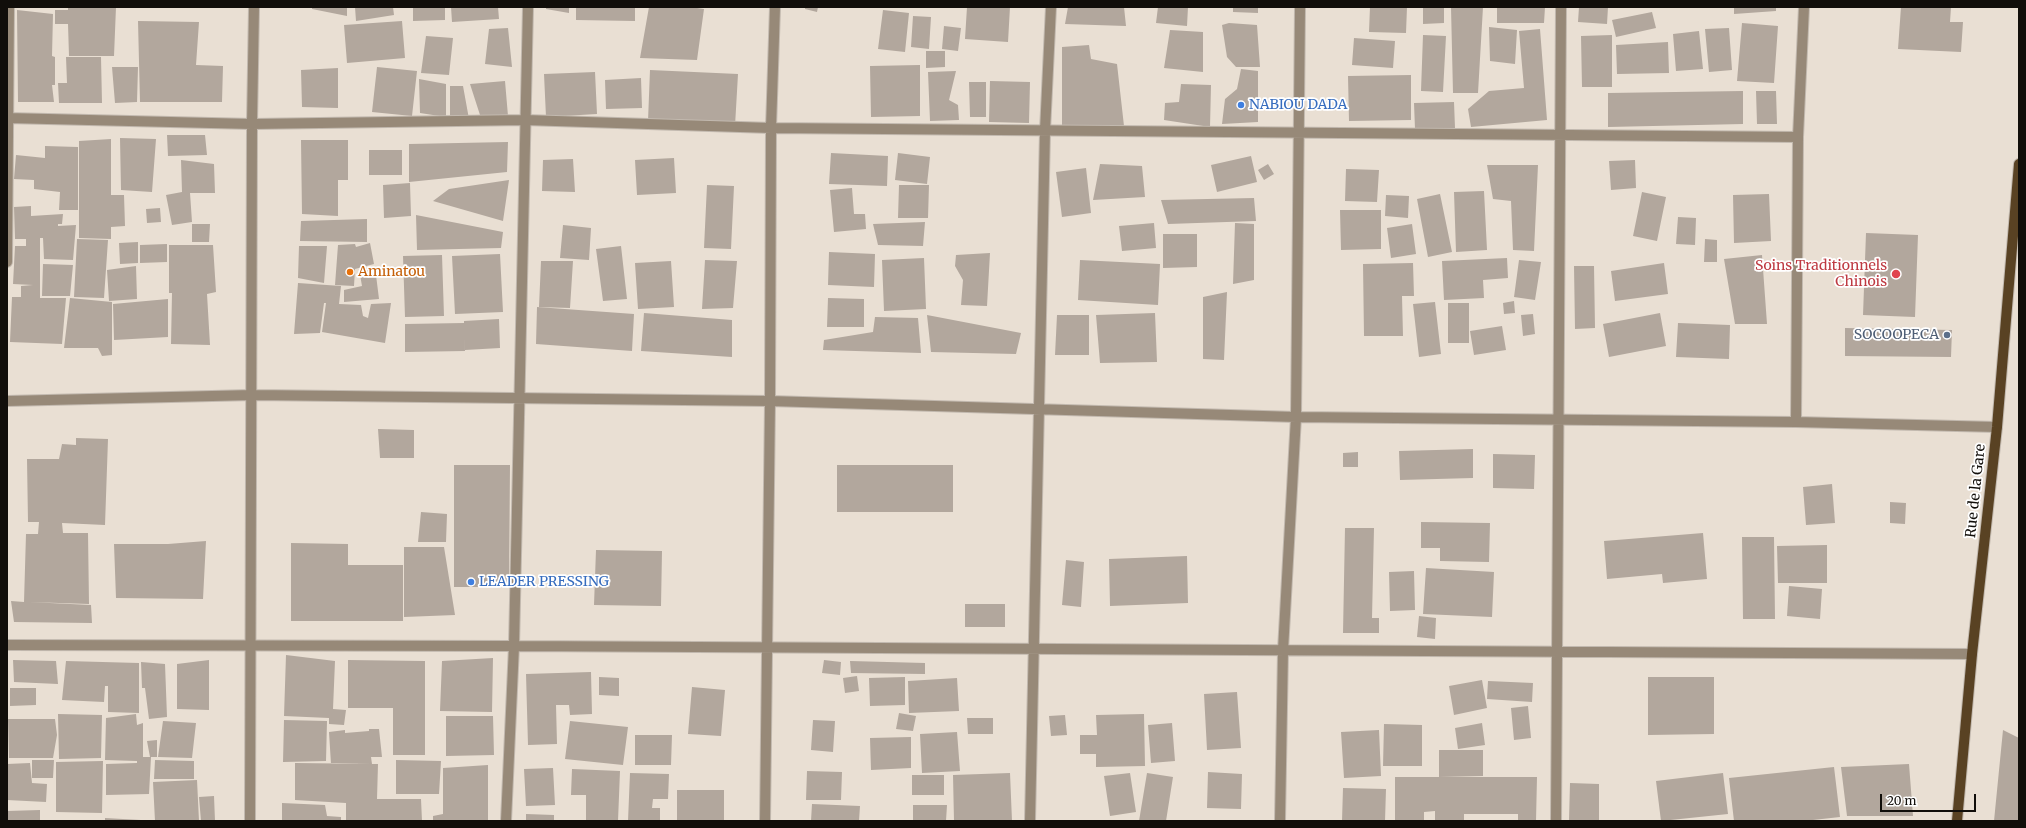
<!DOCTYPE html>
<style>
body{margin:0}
#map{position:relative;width:2026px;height:828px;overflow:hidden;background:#e9dfd3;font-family:Merriweather,serif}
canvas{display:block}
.frame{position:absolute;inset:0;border:8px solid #110e0a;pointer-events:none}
.scale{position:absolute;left:1880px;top:794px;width:96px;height:18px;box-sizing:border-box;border:2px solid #110e0a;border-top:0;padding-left:5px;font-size:12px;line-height:14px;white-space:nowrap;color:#110e0a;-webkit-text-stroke:3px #fff;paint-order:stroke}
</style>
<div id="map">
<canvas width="2026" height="828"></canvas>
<div class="frame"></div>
<div class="scale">20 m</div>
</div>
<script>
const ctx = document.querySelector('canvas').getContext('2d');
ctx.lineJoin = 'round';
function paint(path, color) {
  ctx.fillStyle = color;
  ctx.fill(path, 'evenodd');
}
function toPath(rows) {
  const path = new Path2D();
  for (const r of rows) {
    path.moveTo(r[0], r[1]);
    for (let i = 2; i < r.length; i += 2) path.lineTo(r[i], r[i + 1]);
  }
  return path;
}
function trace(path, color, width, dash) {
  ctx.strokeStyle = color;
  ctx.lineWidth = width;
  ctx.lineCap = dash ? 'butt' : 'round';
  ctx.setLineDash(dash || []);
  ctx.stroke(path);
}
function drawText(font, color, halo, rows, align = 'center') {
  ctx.font = font + ' Merriweather,serif';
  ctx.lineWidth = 3.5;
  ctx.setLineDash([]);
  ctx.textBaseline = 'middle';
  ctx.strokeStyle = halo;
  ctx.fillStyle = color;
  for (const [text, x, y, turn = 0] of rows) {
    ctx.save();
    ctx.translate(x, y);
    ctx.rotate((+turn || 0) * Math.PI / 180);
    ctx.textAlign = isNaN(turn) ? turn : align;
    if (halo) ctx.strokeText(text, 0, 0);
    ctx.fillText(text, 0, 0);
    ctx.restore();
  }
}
const building = toPath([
 [68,7,116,7,114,56,69,56,68,24,55,24,55,10,68,10],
 [312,7,347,7,347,16,312,9],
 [355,7,393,7,394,15,356,21],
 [413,7,445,7,445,20,413,21],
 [451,7,498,7,499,19,452,22],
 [546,7,569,7,569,13,546,9],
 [576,7,635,7,635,21,576,20],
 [649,7,690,7,704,9,697,60,640,58],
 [805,7,818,7,817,12,805,9],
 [967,7,1010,7,1008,42,965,39],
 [1068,7,1124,7,1126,26,1065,24],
 [1158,7,1188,7,1187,26,1156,23],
 [1233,7,1258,7,1258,13,1233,12],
 [1370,7,1407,7,1406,33,1369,32],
 [1423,7,1444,7,1444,23,1423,24],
 [1451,7,1483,7,1478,93,1453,93],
 [1497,7,1545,7,1544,23,1497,23],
 [1579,7,1608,7,1607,24,1578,22],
 [1734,7,1776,7,1776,11,1734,14],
 [1901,7,1951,7,1950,22,1963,22,1961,52,1898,49],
 [17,10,53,14,52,56,55,57,55,85,52,85,54,102,18,102],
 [883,10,909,13,905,52,878,49],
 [1652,12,1656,28,1616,37,1612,20],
 [913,16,931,17,929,49,911,47],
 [138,21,199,22,196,65,223,66,222,102,140,102],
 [402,21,405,58,347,63,344,25],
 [1229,23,1257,25,1260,67,1236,67,1227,57,1222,25],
 [1742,23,1778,26,1774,83,1737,81],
 [944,26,961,28,958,51,942,49],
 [1489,27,1517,30,1515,64,1490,61],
 [508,28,512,67,485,64,489,29],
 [1729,28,1732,70,1709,72,1705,29],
 [1540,29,1547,120,1471,127,1468,109,1489,91,1524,88,1519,31],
 [1170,30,1203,32,1203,72,1164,68],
 [1699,31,1703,69,1676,71,1673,34],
 [1423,35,1446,36,1443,92,1421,91],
 [1612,35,1612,87,1582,87,1581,36],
 [426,36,453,38,449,75,421,73],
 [1354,38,1395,41,1393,68,1352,65],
 [1668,42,1669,73,1617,74,1616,45],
 [1089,45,1091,59,1117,64,1124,126,1062,126,1062,47],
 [926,51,945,51,945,67,926,68],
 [66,57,101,57,102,103,59,103,58,83,67,83],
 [920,65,920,116,871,117,870,66],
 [112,67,138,67,137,102,115,103],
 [377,67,417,71,412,116,372,112],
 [338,68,338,108,302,107,301,70],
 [1241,69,1258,71,1258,122,1222,124,1225,99,1237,89],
 [650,70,738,74,735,126,648,121],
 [956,71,949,100,958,105,959,120,930,121,928,72],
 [595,72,597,114,546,117,544,74],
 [1411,75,1411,120,1349,121,1348,76],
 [641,78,642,108,606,109,605,80],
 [419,79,446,84,446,117,420,113],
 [505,81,508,116,480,115,470,84],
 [990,81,1030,82,1029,123,989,122],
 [969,82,986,82,986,117,970,117],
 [1181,84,1211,85,1210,127,1164,120,1165,103,1179,102],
 [450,86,463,86,469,119,450,119],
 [1743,91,1743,124,1608,127,1608,93],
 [1756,91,1776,91,1777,124,1757,124],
 [1454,102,1455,128,1415,129,1414,103],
 [167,135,205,135,207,155,168,156],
 [120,138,156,139,152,192,121,190],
 [111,139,111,195,124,195,125,226,111,227,111,239,79,238,79,141],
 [301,140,348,140,348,180,338,180,338,216,302,214],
 [508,142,507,172,409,182,409,144],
 [45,146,78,147,78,210,59,210,60,192,34,189,34,180,14,179,16,155,45,158],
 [369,150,402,150,402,175,369,175],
 [831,153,888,156,887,186,829,184],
 [898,153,930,157,927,184,895,180],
 [1251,156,1257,182,1217,192,1211,165],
 [674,158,676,193,637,195,635,160],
 [573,159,575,192,542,191,543,160],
 [181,160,214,164,215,193,190,193,192,222,172,225,166,195,182,192],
 [1635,160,1636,188,1611,190,1609,161],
 [1100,164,1142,166,1145,197,1093,200],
 [1268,164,1274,174,1264,180,1258,170],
 [1487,165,1538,165,1534,251,1513,250,1511,201,1493,199],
 [1086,168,1091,213,1062,217,1056,172],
 [1346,169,1379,170,1377,202,1345,201],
 [509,180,503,221,433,201,449,189],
 [410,183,411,216,384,218,383,185],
 [707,185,734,186,731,249,704,248],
 [899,185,929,185,928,218,898,218],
 [852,188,854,214,865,214,866,229,834,232,830,190],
 [1484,191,1487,250,1456,252,1454,192],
 [1642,192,1666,197,1657,241,1633,236],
 [1440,194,1452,252,1428,257,1417,199],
 [1769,194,1771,241,1734,243,1733,195],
 [1386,195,1409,196,1408,218,1385,216],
 [1254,198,1256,221,1168,224,1161,200],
 [31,206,31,216,63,214,62,224,58,224,58,226,76,225,73,260,44,259,43,238,40,238,40,298,66,298,62,344,10,342,12,297,21,297,21,286,33,285,13,284,15,246,26,246,26,239,15,239,14,207],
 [160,208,161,222,147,223,146,209],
 [1340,210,1381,210,1381,249,1341,250],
 [416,215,503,232,501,248,417,250],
 [1678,217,1696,218,1695,245,1676,244],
 [367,219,367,242,300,241,301,221],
 [925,222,923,246,878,245,873,224],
 [1154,223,1156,248,1122,251,1119,226],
 [1235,223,1254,224,1254,280,1233,284],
 [192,224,210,224,209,242,192,242],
 [1412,224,1416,254,1391,258,1387,228],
 [563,225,591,228,589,260,560,258],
 [1866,233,1918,235,1915,317,1863,315],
 [1163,234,1197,234,1197,267,1163,268],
 [77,239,108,240,104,298,74,297],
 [1705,239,1717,240,1717,262,1704,262],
 [138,242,138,263,120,264,119,243],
 [370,243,374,264,355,269,354,286,335,285,338,245,355,244,356,247],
 [167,244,167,262,140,263,140,245],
 [169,245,213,245,216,292,207,294,210,345,171,344,172,293,169,293],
 [299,246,327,246,324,283,298,278],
 [621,246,627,299,603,301,596,249],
 [829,252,875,254,874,287,828,285],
 [990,253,987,306,961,305,963,280,955,266,956,255],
 [500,254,503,312,455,314,452,256],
 [442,255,444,316,405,317,403,256],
 [1762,255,1767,324,1735,324,1724,259],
 [924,258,926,309,884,311,882,260],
 [1507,258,1508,278,1483,280,1484,298,1444,300,1442,261],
 [705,260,737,261,733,308,702,309],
 [1080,260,1160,264,1158,305,1078,300],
 [1519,260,1541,262,1535,300,1514,297],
 [541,261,573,261,570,308,539,307],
 [671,261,674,307,638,309,635,263],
 [1413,263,1414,296,1402,296,1403,336,1364,336,1363,264],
 [1664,263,1668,294,1615,301,1611,271],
 [43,264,73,265,70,296,42,296],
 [136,266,137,299,109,301,107,270],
 [1574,266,1594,266,1595,328,1575,329],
 [375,267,379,299,344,302,344,290,362,286,359,269],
 [298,283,341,286,339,304,361,305,363,316,368,318,371,304,391,303,385,343,322,332,326,303,328,303,324,303,320,333,294,334],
 [1227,292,1224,360,1203,359,1203,297],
 [70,298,112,302,112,355,102,356,98,348,64,348],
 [828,298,864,299,864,327,827,327],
 [168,299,168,337,114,340,113,304],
 [1514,301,1515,313,1504,314,1503,303],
 [1435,302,1441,354,1419,357,1413,304],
 [1448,303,1469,303,1469,343,1448,343],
 [537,307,634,314,632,351,536,344],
 [644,313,732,320,732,357,641,351],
 [1155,313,1157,362,1100,363,1096,315],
 [1660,313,1666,346,1609,357,1603,324],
 [1533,314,1535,334,1523,336,1521,315],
 [927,315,1021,333,1016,354,931,352],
 [1057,315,1089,315,1089,355,1055,355],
 [875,317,918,318,921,353,823,350,824,340,873,332],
 [499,319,500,348,465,350,464,333,465,351,405,352,405,324,464,323,464,321],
 [1678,323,1730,325,1729,359,1676,357],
 [1502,326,1506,350,1474,355,1470,331],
 [1845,328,1952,330,1951,357,1845,356],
 [378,429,414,430,414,458,380,458],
 [76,438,108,439,105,525,62,523,63,533,88,533,89,604,29,602,91,605,92,623,14,622,11,601,24,602,26,534,38,534,39,522,28,522,27,459,59,459,62,444,76,445],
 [1473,449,1473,478,1400,480,1399,451],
 [1358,452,1358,467,1343,467,1343,453],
 [1493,454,1535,455,1534,489,1493,488],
 [454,465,510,465,509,587,454,587],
 [837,465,953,465,953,512,837,512],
 [1832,484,1835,523,1806,525,1803,487],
 [1890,502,1906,503,1905,524,1890,523],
 [421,512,447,514,446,542,418,542],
 [1421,522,1490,523,1489,562,1440,561,1440,548,1421,548],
 [1345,528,1374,528,1372,618,1379,618,1379,633,1343,633],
 [1703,533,1707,579,1663,583,1662,574,1607,579,1604,541],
 [1742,537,1774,537,1775,619,1743,619],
 [206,541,203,599,116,598,114,544,168,544],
 [291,543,348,544,348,565,403,565,403,621,291,621],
 [1827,545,1827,583,1778,583,1777,546],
 [404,547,444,547,455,615,404,617],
 [596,550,662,551,661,606,594,605],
 [1187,556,1188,603,1110,606,1109,559],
 [1066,560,1084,562,1081,607,1062,605],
 [1426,568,1494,572,1492,617,1423,614],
 [1414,571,1415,610,1390,611,1389,572],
 [1789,586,1822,589,1820,619,1787,616],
 [965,604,1005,604,1005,627,965,627],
 [1419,616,1436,618,1435,639,1417,637],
 [286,655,335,661,333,709,346,710,344,725,329,724,329,718,284,716],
 [493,658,492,712,440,711,442,661],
 [13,660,56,661,58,684,14,682],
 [209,660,209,710,177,709,177,664],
 [348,660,425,661,425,755,393,755,393,708,348,708],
 [824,660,841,662,840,675,822,673],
 [66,661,139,663,139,713,108,712,108,686,105,686,104,702,62,700],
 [850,661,925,663,925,674,851,673],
 [141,662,165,664,167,717,149,719,145,688,142,688],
 [591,672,592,714,570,715,569,705,556,705,557,744,528,745,526,674],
 [857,676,859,691,845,693,843,678],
 [599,677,619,678,619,696,599,695],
 [905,677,905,705,870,706,869,678],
 [1648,677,1714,677,1714,734,1648,735],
 [957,678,959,711,909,713,908,681],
 [1482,680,1487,708,1454,715,1449,686],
 [1488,681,1533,683,1532,702,1487,699],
 [692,687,725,690,721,736,688,734],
 [10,688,36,688,36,705,10,706],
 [1237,692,1241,748,1207,750,1204,694],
 [1528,706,1531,738,1514,740,1511,708],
 [899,713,916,716,913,731,896,729],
 [58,714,102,715,101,758,59,759],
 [136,714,137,725,143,723,143,757,150,757,147,741,157,740,157,757,151,757,149,794,106,795,106,764,137,763,137,761,105,760,106,718],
 [1144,714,1145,766,1096,767,1096,754,1080,754,1080,735,1097,735,1096,715],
 [1065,715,1067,735,1051,736,1049,716],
 [446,716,493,716,494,755,446,756],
 [967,718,993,718,993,734,968,734],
 [8,719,55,719,57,735,53,758,9,758],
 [284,720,327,721,326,761,283,762],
 [813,720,835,721,833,752,811,750],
 [163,721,196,723,192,758,158,757],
 [570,721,628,727,623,765,565,759],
 [1172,723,1175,761,1151,763,1148,725],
 [1482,723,1485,745,1458,749,1455,728],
 [1384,724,1422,725,1422,766,1383,766],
 [369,729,379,729,382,757,371,757,372,764,331,764,329,732,345,730,345,733,369,731],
 [1379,730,1381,776,1344,778,1341,732],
 [2003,730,2019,738,2019,821,1994,821],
 [957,732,960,771,922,773,920,734],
 [635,735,672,735,671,765,635,765],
 [911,737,911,768,871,770,870,738],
 [1439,750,1483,750,1483,776,1439,777],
 [32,760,54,760,53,778,32,778],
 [155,760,194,761,194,779,154,779],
 [396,760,441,761,439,794,396,794],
 [103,761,102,813,56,812,56,762],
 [30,763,32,783,47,784,46,802,7,800,7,764],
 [295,763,378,764,377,799,421,799,422,821,346,821,346,803,295,800],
 [1909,764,1913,816,1847,816,1841,767],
 [488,765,488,821,433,821,433,816,443,814,443,768],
 [1834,767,1840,817,1804,821,1734,821,1729,778],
 [553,768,555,805,526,806,524,769],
 [572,769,620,771,618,821,586,821,586,795,571,795],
 [807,771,842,772,841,800,806,800],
 [1208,772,1242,774,1241,809,1207,808],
 [630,773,669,774,668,799,653,799,652,808,660,808,660,821,628,821],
 [1010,773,1012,821,954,821,953,775],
 [1130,773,1136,812,1110,816,1104,776],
 [1147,773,1173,777,1166,821,1139,821],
 [1723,773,1728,814,1661,821,1656,781],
 [912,775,944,775,944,795,912,795],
 [1395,777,1537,777,1536,821,1518,821,1518,814,1464,814,1464,821,1435,821,1435,811,1424,812,1424,821,1395,821],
 [197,780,199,821,155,821,153,782],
 [1570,783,1599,784,1599,821,1569,821],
 [1343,788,1386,789,1385,821,1342,821],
 [677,790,724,790,724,821,677,821],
 [214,796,215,821,201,821,199,797],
 [282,803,325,805,327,816,341,817,341,821,282,821],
 [812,804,860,806,859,821,811,821],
 [913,805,947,805,946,821,913,821],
 [40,810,40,821,7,821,7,811],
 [526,814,554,815,554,821,526,821],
 [105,818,141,820,141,821,105,821]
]);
const minor = toPath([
 [7,118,252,124,525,120,771,128,1798,137],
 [7,262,9,7],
 [7,401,253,395,770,401,1296,417,1796,422,1997,427],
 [1796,422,1798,137,1804,7],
 [7,645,514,646,1972,654],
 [250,821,252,124,254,7],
 [506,821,514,646,528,7],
 [765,821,770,401,771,128,775,7],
 [1030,821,1045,131,1051,7],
 [1280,821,1283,650,1296,417,1300,7],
 [1556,821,1561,7]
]);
const major = toPath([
 [1957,821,1972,654,1997,427,2019,164]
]);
const markers = [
 [1241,105,4,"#3f7fe0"],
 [350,272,4,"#e8710a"],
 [1896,274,5,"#e0444e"],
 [1947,335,4,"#5c6f8a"],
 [471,582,4,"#3f7fe0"]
];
const shopNames = [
 ["NABIOU DADA",1249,105],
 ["LEADER PRESSING",479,582]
];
const healthNames = [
 ["Soins Traditionnels",1887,266],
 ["Chinois",1887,282]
];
const foodNames = [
 ["Aminatou",358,272]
];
const serviceNames = [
 ["SOCOOPECA",1939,335]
];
const streetNames = [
 ["Rue de la Gare",1976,491,-84]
];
paint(building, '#b2a79d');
trace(minor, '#c2b9af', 12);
trace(major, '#c2b9af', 12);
trace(minor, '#978978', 10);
trace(major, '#594223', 10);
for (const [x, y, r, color] of markers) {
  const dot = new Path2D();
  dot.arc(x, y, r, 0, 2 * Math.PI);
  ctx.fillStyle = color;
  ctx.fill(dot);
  trace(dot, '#fff', 1.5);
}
drawText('14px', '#366cbe', '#fff', shopNames, 'left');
drawText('14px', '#be3a42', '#fff', healthNames, 'right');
drawText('14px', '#c56008', '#fff', foodNames, 'left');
drawText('14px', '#4e5e75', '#fff', serviceNames, 'right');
drawText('14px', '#110e0a', '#fff', streetNames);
</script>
